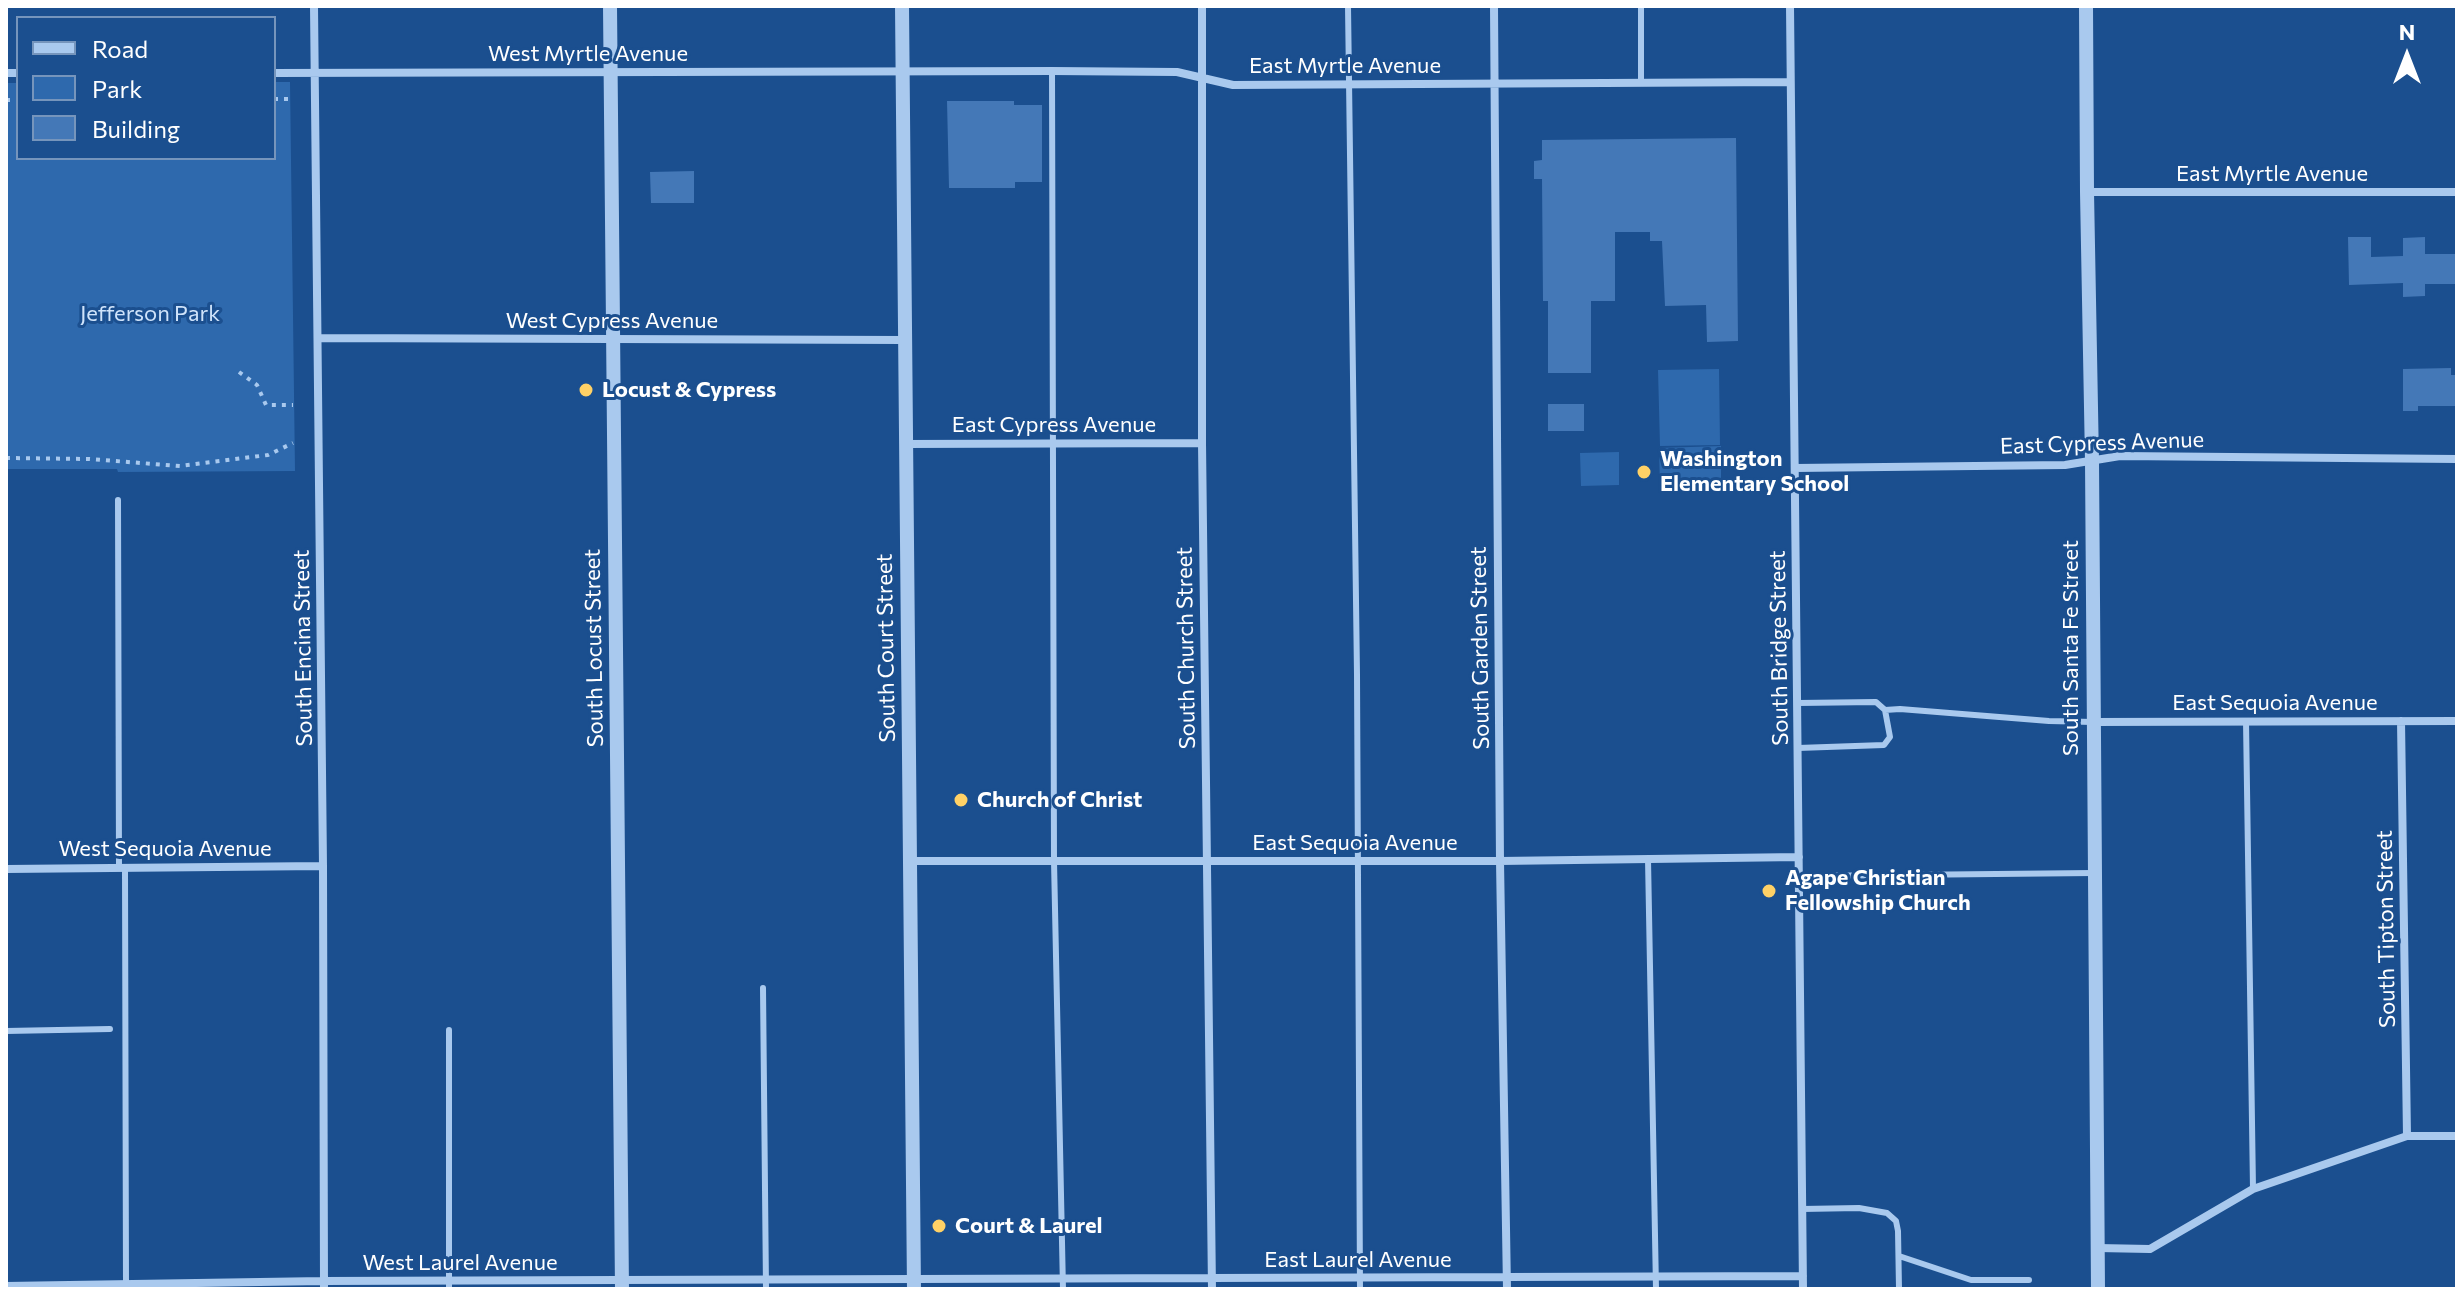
<!DOCTYPE html>
<style>
body{margin:0}
#map{position:relative;width:2463px;height:1295px;overflow:hidden;background:#1b4f8f;font-family:Commissioner,sans-serif}
canvas{display:block}
.frame{position:absolute;inset:0;border:8px solid #fff;pointer-events:none}
.legend{position:absolute;left:16px;top:16px;width:260px;height:144px;box-sizing:border-box;background:#1b4f8f;border:2px solid #7695bc;margin:0;padding:10px 14px;list-style:none;font-size:24px;color:#fff}
.legend li{display:flex;align-items:center;gap:16px;height:40px}
.legend b{width:40px;border:2px solid #7695bc}
.north{position:absolute;left:2367px;top:16px;width:80px;height:80px;-webkit-text-stroke:6px #1b4f8f;paint-order:stroke;rotate:0deg;font-size:22px;font-weight:700;line-height:32px;text-align:center;color:#fff}
.north::after{content:'';display:block;margin:auto;width:28px;height:36px;background:#fff;clip-path:polygon(50% 0,100% 100%,50% 72%,0 100%)}
</style>
<div id="map">
<canvas width="2463" height="1295"></canvas>
<div class="frame"></div>
<ul class="legend">
<li><b style="height:10px;background:#a9c9ee"></b>Road</li>
<li><b style="height:22px;background:#2e69ad"></b>Park</li>
<li><b style="height:22px;background:#4478b7"></b>Building</li>
</ul>
<div class="north">N</div>
</div>
<script>
const ctx = document.querySelector('canvas').getContext('2d');
ctx.lineJoin = 'round';
function paint(path, color) {
  ctx.fillStyle = color;
  ctx.fill(path, 'evenodd');
}
function toPath(rows) {
  const path = new Path2D();
  for (const r of rows) {
    path.moveTo(r[0], r[1]);
    for (let i = 2; i < r.length; i += 2) path.lineTo(r[i], r[i + 1]);
  }
  return path;
}
function trace(path, color, width, dash) {
  ctx.strokeStyle = color;
  ctx.lineWidth = width;
  ctx.lineCap = dash ? 'butt' : 'round';
  ctx.setLineDash(dash || []);
  ctx.stroke(path);
}
function drawText(font, color, halo, rows, align = 'center') {
  ctx.font = font + ' Commissioner,sans-serif';
  ctx.lineWidth = 6;
  ctx.setLineDash([]);
  ctx.textBaseline = 'middle';
  ctx.strokeStyle = halo;
  ctx.fillStyle = color;
  for (const [text, x, y, turn = 0] of rows) {
    ctx.save();
    ctx.translate(x, y);
    ctx.rotate((+turn || 0) * Math.PI / 180);
    ctx.textAlign = isNaN(turn) ? turn : align;
    if (halo) ctx.strokeText(text, 0, 0);
    ctx.fillText(text, 0, 0);
    ctx.restore();
  }
}
const green = toPath([
 [274,82,290,82,295,471,118,472,117,469,6,469,6,83,18,83,18,158,274,158],
 [1719,369,1720,445,1660,446,1658,370],
 [1721,446,1721,485,1660,486,1659,448],
 [1619,452,1619,485,1581,486,1580,453]
]);
const building = toPath([
 [947,101,1014,101,1014,105,1042,105,1042,182,1015,182,1015,188,949,188],
 [1736,138,1738,341,1707,342,1706,305,1665,306,1662,241,1650,241,1650,232,1615,232,1615,301,1591,301,1591,373,1548,373,1548,301,1543,301,1542,179,1534,179,1534,161,1542,160,1542,140],
 [694,171,694,203,651,203,650,172],
 [2348,237,2371,237,2371,257,2403,256,2403,238,2425,237,2425,254,2457,254,2457,284,2425,284,2425,296,2403,297,2403,283,2349,285],
 [2451,368,2451,375,2457,375,2457,406,2418,406,2418,411,2403,411,2403,369],
 [1548,404,1584,404,1584,431,1548,431]
]);
const path = toPath([
 [274,99,289,99],
 [6,100,18,100],
 [239,372,257,385,266,405,293,405],
 [6,458,89,459,180,466,268,455,293,443]
]);
const service = toPath([
 [1348,6,1357,674,1360,1289],
 [1641,6,1641,82],
 [1052,71,1054,861,1063,1289],
 [118,500,119,867],
 [1798,703,1876,702,1885,710,1890,737,1884,745,1798,748],
 [1885,710,1900,709,2049,721,2093,722],
 [2246,721,2253,1189],
 [1648,859,1656,1289],
 [125,867,126,1289],
 [1800,876,2094,873],
 [763,988,766,1289],
 [449,1030,449,1289],
 [6,1031,110,1029],
 [1802,1209,1859,1208,1887,1213,1896,1221,1898,1231,1899,1289],
 [1899,1256,1971,1280,2029,1280]
]);
const minor = toPath([
 [314,6,323,866,324,1289],
 [1202,6,1202,443,1212,1289],
 [1494,6,1500,861,1507,1289],
 [1790,6,1803,1289],
 [6,73,18,73],
 [274,73,1052,71,1177,72,1233,85,1790,82],
 [2087,192,2457,192],
 [319,338,904,340],
 [906,444,1202,443],
 [1795,468,2065,465,2120,456,2457,459],
 [2401,721,2407,1136],
 [2093,722,2457,721],
 [910,861,1500,861,1799,857],
 [6,869,323,866],
 [2098,1248,2150,1249,2253,1189,2407,1136,2457,1136],
 [6,1286,323,1281,1803,1276]
]);
const tertiary = toPath([
 [610,6,622,1289],
 [902,6,914,1289],
 [2086,6,2087,192,2092,461,2098,1289]
]);
const markers = [
 [586,390,8,"#ffd166"],
 [1644,472,8,"#ffd166"],
 [961,800,8,"#ffd166"],
 [1769,891,8,"#ffd166"],
 [939,1226,8,"#ffd166"]
];
const streetNames = [
 ["West Myrtle Avenue",588,54],
 ["East Myrtle Avenue",1345,66],
 ["East Myrtle Avenue",2272,174],
 ["West Cypress Avenue",612,321],
 ["East Cypress Avenue",1054,425],
 ["East Cypress Avenue",2102,443,-2],
 ["South Encina Street",303,648,-91],
 ["South Locust Street",594,648,-91],
 ["South Court Street",886,648,-91],
 ["South Church Street",1186,648,-91],
 ["South Garden Street",1480,648,-91],
 ["South Bridge Street",1779,648,-91],
 ["South Santa Fe Street",2071,648,-90],
 ["East Sequoia Avenue",2275,703],
 ["East Sequoia Avenue",1355,843],
 ["West Sequoia Avenue",165,849],
 ["South Tipton Street",2386,929,-91],
 ["East Laurel Avenue",1358,1260],
 ["West Laurel Avenue",460,1263]
];
const parkNames = [
 ["Jefferson Park",150,314]
];
const poiNames = [
 ["Locust & Cypress",602,390],
 ["Washington",1660,459],
 ["Elementary School",1660,484],
 ["Church of Christ",977,800],
 ["Agape Christian",1785,878],
 ["Fellowship Church",1785,903],
 ["Court & Laurel",955,1226]
];
paint(green, '#2e69ad');
paint(building, '#4478b7');
trace(path, '#a9c9ee', 4, [4, 6]);
trace(service, '#a9c9ee', 6);
trace(minor, '#a9c9ee', 8);
trace(tertiary, '#a9c9ee', 14);
for (const [x, y, r, color] of markers) {
  const dot = new Path2D();
  dot.arc(x, y, r, 0, 2 * Math.PI);
  ctx.fillStyle = color;
  ctx.fill(dot);
  trace(dot, '#1b4f8f', 3);
}
drawText('22px', '#fff', '#1b4f8f', streetNames);
drawText('22px', '#cfe3fa', '#1b4f8f', parkNames);
drawText('bold 22px', '#fff', '#1b4f8f', poiNames, 'left');
</script>
